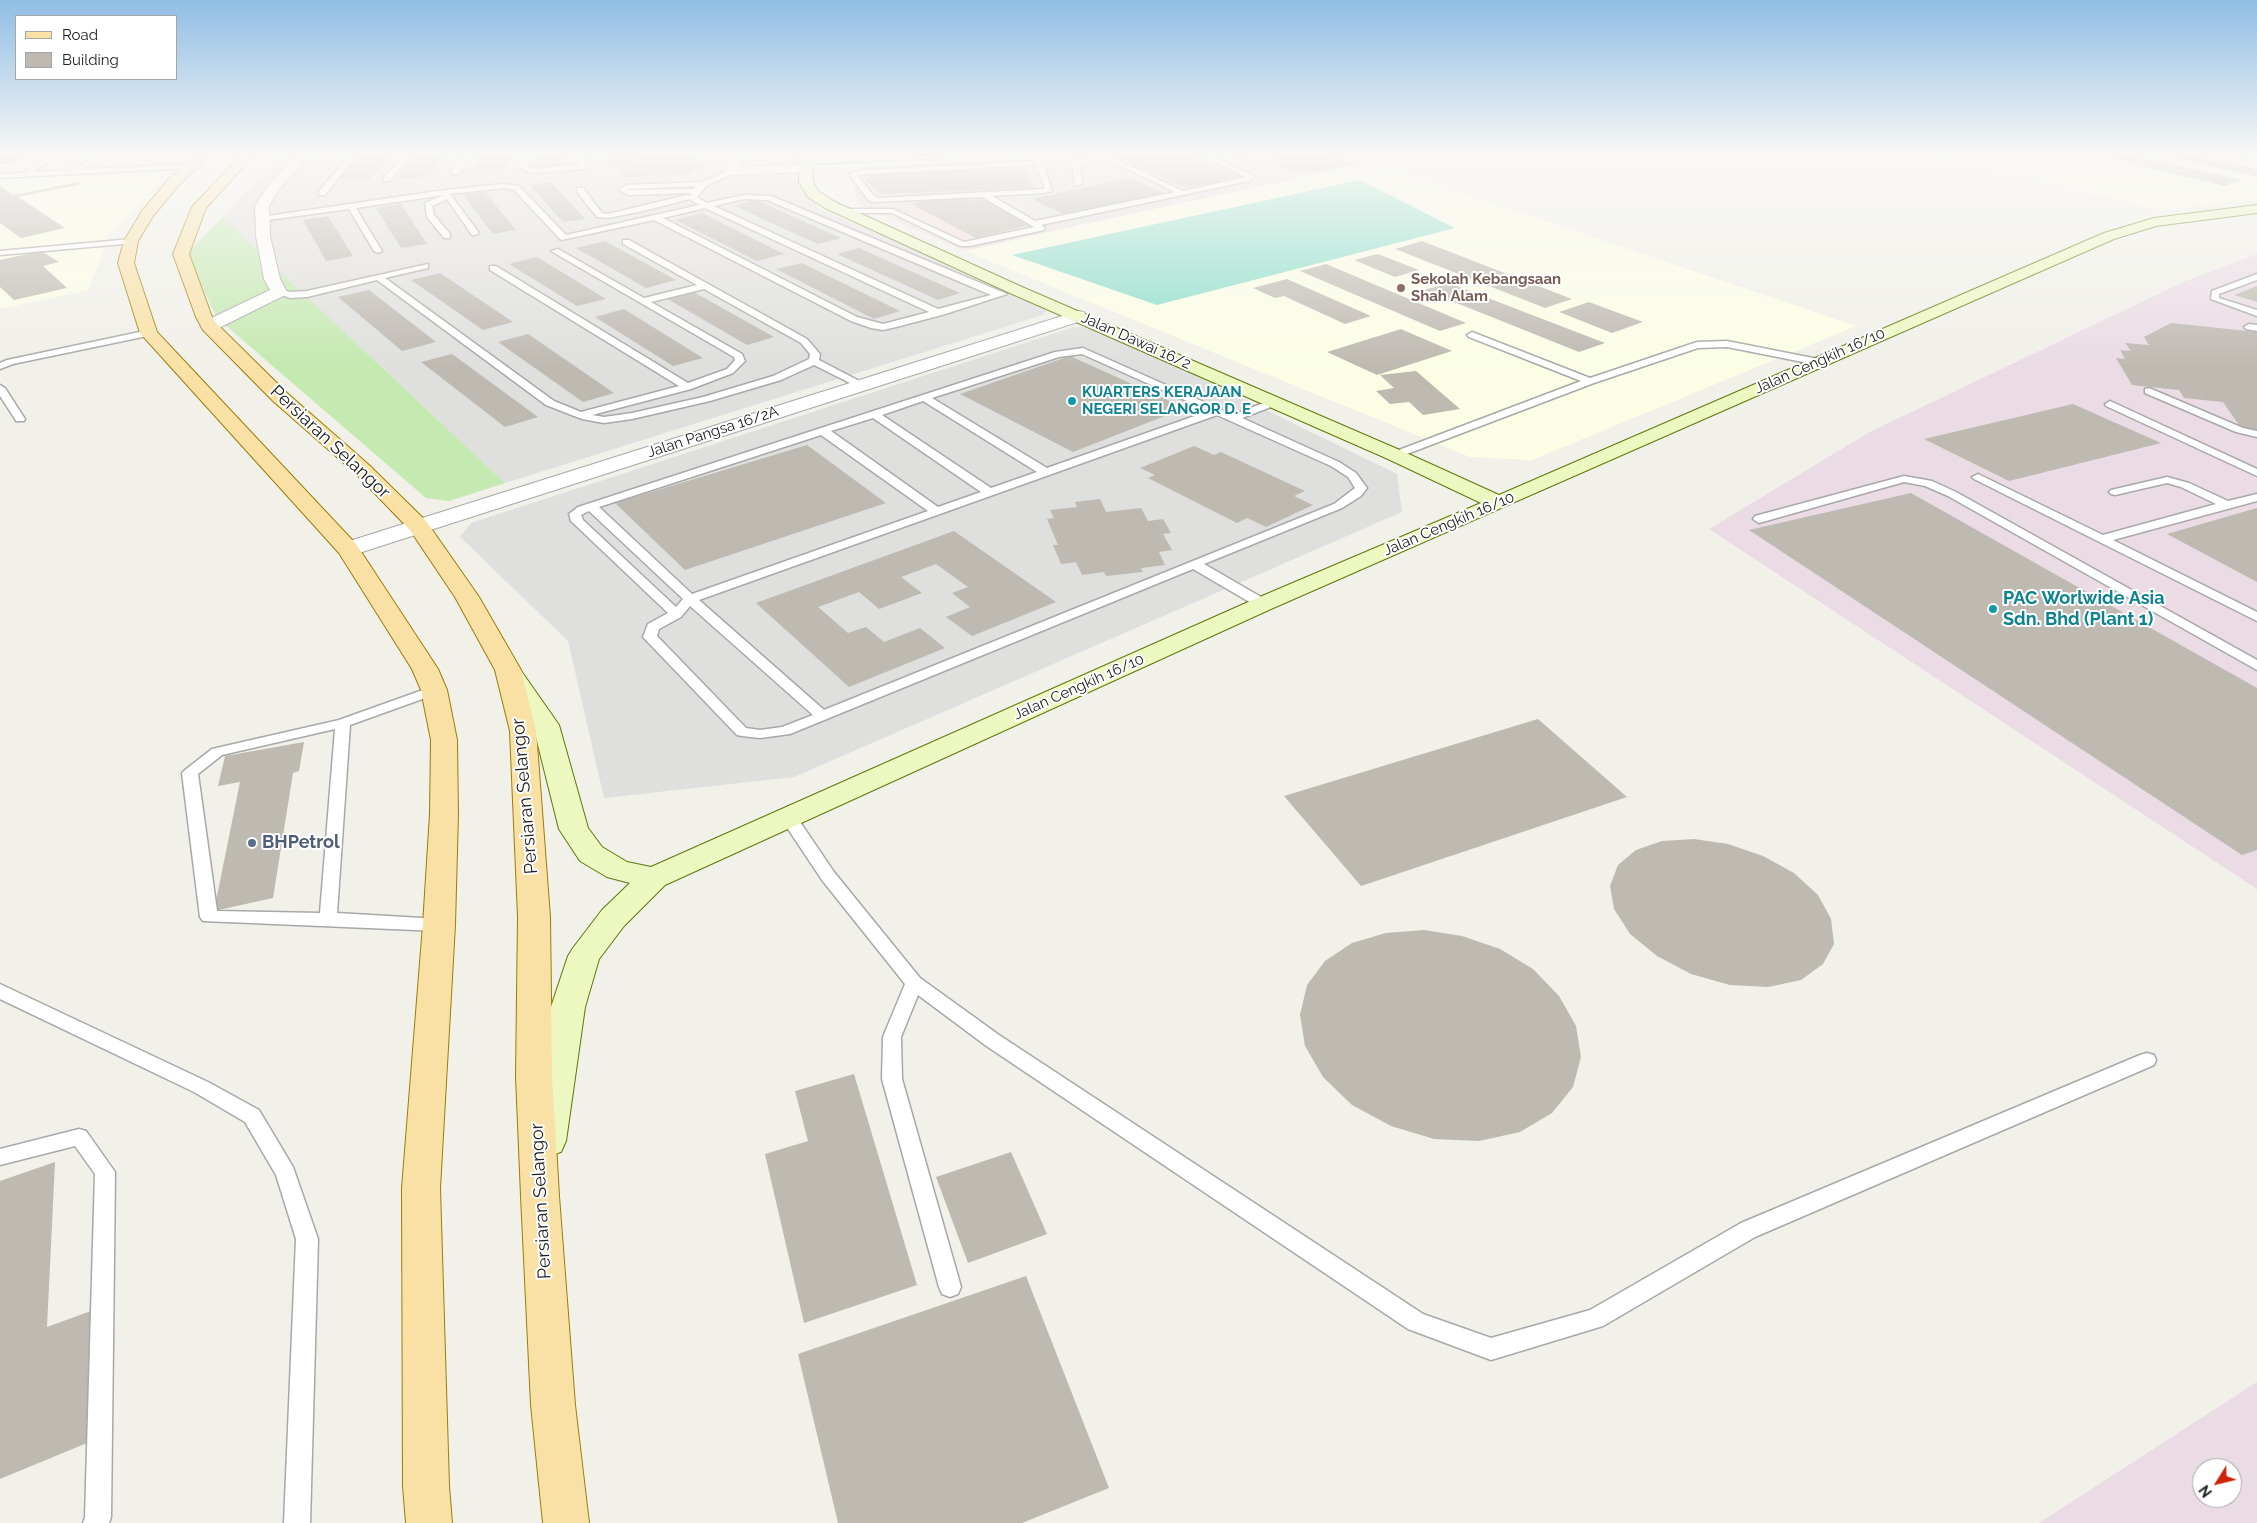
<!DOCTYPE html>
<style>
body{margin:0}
#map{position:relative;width:2257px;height:1523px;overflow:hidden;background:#f1f0e9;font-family:Raleway,sans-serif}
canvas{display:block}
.legend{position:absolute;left:15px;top:15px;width:162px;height:65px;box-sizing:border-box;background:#fff;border:1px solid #a6a6a6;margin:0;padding:6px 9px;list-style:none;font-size:15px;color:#212121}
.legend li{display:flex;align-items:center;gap:10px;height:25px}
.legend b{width:25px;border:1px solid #a6a6a6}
.north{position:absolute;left:2192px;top:1458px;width:50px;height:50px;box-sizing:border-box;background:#fff;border:1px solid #a6a6a6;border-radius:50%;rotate:234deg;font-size:14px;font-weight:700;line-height:20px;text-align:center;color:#212121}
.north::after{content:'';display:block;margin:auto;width:18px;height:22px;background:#cd2306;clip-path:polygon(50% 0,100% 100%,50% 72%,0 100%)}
</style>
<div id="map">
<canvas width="2257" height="1523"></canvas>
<ul class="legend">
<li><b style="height:6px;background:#f9e1a6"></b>Road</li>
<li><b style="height:14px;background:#beb9b1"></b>Building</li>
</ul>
<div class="north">N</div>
</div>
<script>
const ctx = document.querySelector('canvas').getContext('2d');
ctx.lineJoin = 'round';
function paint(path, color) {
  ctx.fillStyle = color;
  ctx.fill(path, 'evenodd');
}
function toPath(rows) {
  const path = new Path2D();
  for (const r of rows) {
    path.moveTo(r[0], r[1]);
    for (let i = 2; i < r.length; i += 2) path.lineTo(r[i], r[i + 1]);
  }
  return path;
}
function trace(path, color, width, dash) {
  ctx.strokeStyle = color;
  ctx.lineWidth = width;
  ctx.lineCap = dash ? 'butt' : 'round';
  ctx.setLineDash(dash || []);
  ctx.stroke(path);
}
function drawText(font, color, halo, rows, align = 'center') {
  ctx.font = font + ' Raleway,sans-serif';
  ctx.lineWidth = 4;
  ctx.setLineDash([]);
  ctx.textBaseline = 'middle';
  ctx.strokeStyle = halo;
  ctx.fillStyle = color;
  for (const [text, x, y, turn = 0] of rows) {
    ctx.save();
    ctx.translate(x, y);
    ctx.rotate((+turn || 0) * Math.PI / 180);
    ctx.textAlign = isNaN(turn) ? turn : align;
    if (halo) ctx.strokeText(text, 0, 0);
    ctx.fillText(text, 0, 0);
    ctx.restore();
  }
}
const residential = toPath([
 [282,154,814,154,817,208,1049,305,1043,315,505,483,222,217],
 [1098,154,1222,154,1289,180,1065,228,999,195,858,205,850,171,863,167,1074,157],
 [1074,327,1098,328,1397,474,1402,512,794,777,604,798,568,641,460,537,471,523]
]);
const commercial = toPath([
 [1222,154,1347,154,1370,162,1289,180],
 [999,195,1065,228,965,251,858,205]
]);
const industrial = toPath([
 [2257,254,2257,889,1709,529,1870,432,2183,282],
 [2257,1382,2257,1523,2039,1523],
 [2202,1468,2232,1468,2232,1498,2202,1498]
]);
const education = toPath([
 [1934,154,2257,154,2257,199,2159,210],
 [1370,162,1856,326,1532,460,1470,457,965,251],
 [171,169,111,231,88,290,0,309,0,181]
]);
const grass = toPath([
 [222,217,505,483,449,501,426,498,217,318,187,254]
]);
const pitch = toPath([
 [1360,180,1455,228,1157,305,1012,255]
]);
const parking = toPath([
 [78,154,118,154,104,166,59,168]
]);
const building = toPath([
 [0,154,28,154,16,163,0,164],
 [362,154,392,154,370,179,337,180],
 [417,154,445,154,428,177,397,179],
 [484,154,514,154,505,168,473,170],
 [538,154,567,154,560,166,530,167],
 [1136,154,1183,154,1240,176,1187,188,1115,158],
 [1227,154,1249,154,1253,156,1237,158],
 [1280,154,1320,154,1333,160,1342,158,1355,165,1310,173,1304,171,1294,173,1274,163,1283,161,1270,155],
 [2090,154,2129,154,2242,180,2225,186],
 [2158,154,2190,154,2257,169,2257,177],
 [2219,154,2252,154,2256,155,2242,160],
 [697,155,695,163,704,163,701,171,693,171,692,174,621,177,625,166,601,167,605,159],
 [1027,168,1034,188,881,194,865,179,876,174],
 [1129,178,1167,194,1067,216,1032,199],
 [78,182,82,184,18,197,65,228,21,238,0,223,0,186,13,195],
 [551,182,585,219,563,222,530,185],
 [485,192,516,230,493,234,463,195],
 [981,198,1034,224,976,238,911,204,924,201,966,199,970,201],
 [756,200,841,238,818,244,734,206],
 [401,204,427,244,401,248,376,208],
 [702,213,784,254,757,261,675,220],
 [328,216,353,256,326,261,303,220],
 [605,241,676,280,646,288,576,248],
 [1422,241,1572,299,1545,308,1395,249],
 [859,248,960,293,938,300,837,254],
 [41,251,59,262,43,266,67,288,14,300,0,287,0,260],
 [1378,254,1419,270,1395,277,1354,260],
 [537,257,606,299,577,306,509,264],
 [802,263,900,311,874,319,776,269],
 [1326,264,1466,323,1440,331,1300,271],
 [440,273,513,322,483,330,411,280],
 [1287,279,1371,316,1345,324,1284,296,1275,298,1253,288],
 [1449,283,1605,343,1579,352,1424,290],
 [2257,286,2257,302,2234,295],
 [369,290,436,342,402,351,338,297],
 [692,291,774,337,747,345,666,298],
 [1589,302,1643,322,1612,333,1559,312],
 [624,309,703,358,673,366,595,317],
 [2171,323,2257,332,2257,430,2241,428,2223,402,2184,398,2179,390,2132,385,2116,358,2125,359,2120,350,2131,351,2125,343,2149,345,2144,337],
 [1401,329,1452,351,1377,375,1327,352],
 [528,334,614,393,583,402,498,342],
 [452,354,538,417,505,427,421,362],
 [1070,356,1185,408,1073,452,960,394],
 [1416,371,1460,409,1423,415,1409,402,1390,404,1376,391,1394,388,1380,375],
 [2073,404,2161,443,2009,481,1924,439],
 [807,445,886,503,685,570,615,503],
 [1194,446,1214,455,1221,452,1305,491,1294,496,1313,505,1266,527,1247,518,1237,523,1148,478,1155,475,1140,468],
 [1911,493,2257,688,2257,850,2242,855,1749,530],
 [1100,499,1106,512,1141,508,1148,521,1163,519,1171,533,1163,534,1172,550,1159,552,1165,565,1141,568,1143,572,1106,576,1104,572,1082,575,1076,562,1061,564,1053,545,1058,545,1047,519,1054,518,1050,510,1077,507,1075,502],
 [2257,508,2257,582,2167,534],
 [954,531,1056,602,972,636,946,617,970,607,952,593,968,587,936,564,901,577,922,593,879,609,859,592,818,607,848,633,866,627,884,642,920,628,945,648,849,687,756,603],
 [1538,719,1627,797,1361,886,1284,796],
 [304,742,299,771,293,773,273,898,214,911,240,782,218,786,225,756],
 [1694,839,1728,844,1763,856,1794,873,1818,895,1831,919,1834,944,1823,964,1801,980,1768,987,1730,985,1691,974,1657,956,1630,934,1614,909,1610,886,1618,865,1636,850,1662,841],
 [1424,930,1462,936,1500,949,1533,969,1559,996,1576,1026,1581,1057,1573,1087,1552,1113,1520,1132,1479,1141,1434,1139,1391,1126,1352,1105,1323,1077,1305,1046,1300,1015,1307,985,1325,961,1352,943,1386,933],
 [854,1074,917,1285,804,1323,765,1154,808,1141,795,1091],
 [1011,1152,1047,1234,968,1263,936,1177],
 [55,1162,47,1327,91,1311,87,1443,0,1479,0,1181],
 [1026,1276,1109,1488,1022,1523,838,1523,798,1354]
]);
const lane = toPath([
 [51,154,58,154,34,172,76,170,97,154,104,154,86,169,190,164,194,166,190,168,0,178,0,174,23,173,51,154],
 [351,154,358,154,325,195,319,195,319,191,351,154],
 [406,154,413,154,390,181,384,181,384,177,406,154],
 [468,154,475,154,458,174,452,174,452,170,468,154],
 [529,154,535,154,527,166,530,169,578,165,583,154,589,154,584,169,529,173,519,167,529,154],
 [1029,154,1035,154,1043,163,1052,191,1044,193,992,196,1035,221,1175,192,1106,159,1080,164,1082,184,1075,186,1072,162,1076,160,1109,156,1183,191,1246,177,1198,154,1206,154,1254,176,1249,181,1041,225,1045,228,1044,230,970,246,960,246,892,213,842,213,838,211,842,209,893,209,964,242,1034,227,982,197,874,202,868,200,849,174,860,170,1034,161,1029,154],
 [1036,165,1045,188,1043,189,878,198,874,196,857,175,1036,165],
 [732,169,736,171,735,173,706,186,697,197,707,203,744,195,771,196,1007,294,942,315,896,327,883,330,871,328,851,321,654,220,561,240,514,190,503,188,450,194,479,233,475,235,472,235,447,199,432,206,434,215,450,234,450,238,444,238,427,217,425,203,444,195,356,208,382,251,378,253,374,251,349,209,261,221,257,219,261,217,445,190,503,184,519,186,566,235,699,205,690,199,643,211,608,218,600,217,597,217,577,192,577,188,583,188,602,213,608,214,687,195,690,196,691,193,628,195,619,190,626,185,702,182,732,169],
 [696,186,694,189,628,190,630,189,696,186],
 [744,199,767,200,991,295,938,309,714,206,744,199],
 [705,208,929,312,883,324,857,317,663,218,705,208],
 [131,239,135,241,134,243,0,255,0,251,131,239],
 [623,240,629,240,807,339,820,354,819,360,867,385,862,388,858,387,814,365,781,380,710,401,632,419,604,423,582,419,546,405,377,280,307,297,290,298,275,292,279,289,290,292,307,291,428,264,428,268,385,278,554,401,581,412,679,386,490,270,490,266,496,266,688,383,727,369,735,360,734,357,551,251,558,249,644,298,697,285,623,244,623,240],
 [704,289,801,343,810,354,809,359,773,376,703,397,632,413,604,417,592,415,691,389,733,373,745,361,742,354,651,302,704,289],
 [2257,274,2257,280,2219,294,2219,298,2257,310,2257,316,2211,299,2212,291,2257,274],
 [2249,324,2257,325,2257,331,2246,329,2244,327,2249,324],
 [149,330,154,333,152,335,13,364,0,369,0,363,7,360,149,330],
 [1472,332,1590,378,1697,342,1727,341,1818,359,1823,362,1818,365,1727,347,1698,348,1594,383,1399,457,1391,457,1390,455,1391,453,1581,381,1469,337,1467,335,1472,332],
 [1083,348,1233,415,1271,400,1279,400,1279,404,1242,418,1339,462,1356,473,1367,488,1361,496,1342,508,1204,564,1268,601,1269,604,1268,607,1258,607,1193,569,790,734,760,738,742,736,737,735,643,637,648,624,668,613,571,521,569,514,578,507,1055,352,1083,348],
 [1082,354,1209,411,1047,468,932,398,1059,357,1082,354],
 [923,401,1037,472,991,488,882,415,923,401],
 [1217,415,1331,466,1348,477,1355,488,1334,504,824,710,699,600,1217,415],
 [873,418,981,492,938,507,831,431,873,418],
 [821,435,928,511,692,594,599,507,821,435],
 [589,511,683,599,676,607,583,520,581,515,589,511],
 [690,606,813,715,782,727,760,730,746,728,657,636,659,629,681,617,690,606],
 [0,385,5,388,25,419,24,421,16,421,15,419,0,396,0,385],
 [2149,388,2243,428,2257,431,2257,437,2236,432,2145,393,2145,389,2149,388],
 [2110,401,2257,469,2257,476,2106,406,2105,404,2110,401],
 [1978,474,2103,535,2216,504,2181,487,2167,483,2115,495,2111,494,2109,492,2111,490,2167,477,2189,483,2228,501,2257,494,2257,501,2113,540,2257,612,2257,621,1974,479,1972,477,1978,474],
 [1904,476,1932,481,1956,492,2257,660,2257,670,1948,496,1925,486,1904,482,1759,523,1753,519,1755,516,1904,476],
 [434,686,439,687,441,690,439,693,350,725,337,913,439,919,445,921,448,925,445,929,439,931,203,921,200,917,182,773,185,770,212,749,339,720,434,686],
 [335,729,320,913,217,911,198,774,222,755,335,729],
 [788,812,794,813,834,872,920,978,999,1035,1423,1314,1491,1338,1590,1310,1741,1223,2140,1055,2147,1053,2154,1055,2156,1060,2154,1065,1755,1237,1603,1326,1491,1360,1408,1329,985,1045,918,995,901,1037,902,1079,961,1287,958,1294,950,1297,942,1294,939,1287,882,1079,883,1037,905,984,822,880,780,817,782,813,788,812],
 [0,984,208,1082,259,1110,293,1167,318,1239,310,1523,284,1523,296,1239,276,1175,245,1122,194,1092,0,999,0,984],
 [79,1129,86,1131,115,1172,111,1517,109,1523,83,1523,85,1517,95,1174,75,1146,0,1165,0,1149,79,1129]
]);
const street = toPath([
 [299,154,312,154,279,189,269,206,270,236,280,279,287,292,285,295,215,330,203,330,201,326,203,322,270,290,264,279,256,236,255,206,269,184,299,154],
 [730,154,742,154,740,167,805,164,812,168,805,172,732,175,725,171,730,154],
 [1078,311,1084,312,1086,316,1084,320,356,554,348,556,340,554,337,549,340,544,1078,311]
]);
const secondary = toPath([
 [799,154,811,154,812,157,870,154,950,154,944,158,812,164,813,182,818,191,835,202,1022,287,1402,451,1499,495,2104,233,2154,218,2257,205,2257,213,2156,226,2114,239,1271,609,665,885,624,926,599,959,585,1007,566,1141,561,1152,548,1156,535,1152,530,1141,551,1007,568,956,573,948,602,910,630,883,607,877,580,861,559,829,533,725,495,670,499,665,508,662,517,665,559,725,588,828,602,847,627,862,651,867,1255,599,1481,503,1388,459,1010,293,825,208,808,197,799,182,799,164,797,161,799,154]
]);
const primary = toPath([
 [197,154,210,154,178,186,153,216,138,241,134,263,157,332,356,544,438,669,447,690,457,740,458,814,455,925,440,1188,449,1486,452,1523,406,1523,403,1486,402,1188,423,925,430,814,431,740,421,690,412,669,339,553,140,333,118,263,124,241,142,211,168,180,197,154],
 [242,154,255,154,206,208,189,254,212,317,216,323,287,393,369,465,426,521,479,597,521,670,536,731,550,917,552,1077,559,1196,575,1405,589,1523,543,1523,531,1405,521,1196,516,1077,518,917,510,731,495,670,455,597,410,530,355,473,273,401,203,330,196,317,173,254,192,207,242,154]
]);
const pathBridge = toPath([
 [190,154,186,158,266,154]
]);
const markers = [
 [1401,288,5,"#8d6e63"],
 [1072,401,5,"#0f9aa8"],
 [1993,609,5,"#0f9aa8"],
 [252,843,5,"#5c6f8a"]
];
const farEducationnames = [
 ["Sekolah Kebangsaan",1411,279],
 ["Shah Alam",1411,296]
];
const farStreetnames = [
 ["Jalan Dawai 16/2",1136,341,24],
 ["Jalan Cengkih 16/10",1820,361,-24],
 ["Jalan Pangsa 16/2A",713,432,-18],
 ["Jalan Cengkih 16/10",1449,524,-23],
 ["Jalan Cengkih 16/10",1079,687,-24]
];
const farCulturenames = [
 ["KUARTERS KERAJAAN",1082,392],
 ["NEGERI SELANGOR D. E",1082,409]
];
const streetNames = [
 ["Persiaran Selangor",330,442,43],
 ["Persiaran Selangor",525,796,-95],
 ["Persiaran Selangor",541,1201,-93]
];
const cultureNames = [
 ["PAC Worlwide Asia",2003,599],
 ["Sdn. Bhd (Plant 1)",2003,620]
];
const serviceNames = [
 ["BHPetrol",262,843]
];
paint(residential, '#dfdfde');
paint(commercial, '#f1ddd9');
paint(industrial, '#eadbe5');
paint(education, '#fbfee5');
paint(grass, '#c4e9b1');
paint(pitch, '#8addc9');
paint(parking, '#e5e5e5');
paint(building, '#beb9b1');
trace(lane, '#a8a8a8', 3);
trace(street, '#a8a8a8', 2);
trace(secondary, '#5c7808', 2);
trace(primary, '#9a7e05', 2);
paint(lane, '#fff');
paint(street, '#fff');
paint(secondary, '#edf8c0');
paint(primary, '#f9e1a6');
trace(pathBridge, '#f69575', 2, [1, 1]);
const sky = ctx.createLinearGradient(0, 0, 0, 367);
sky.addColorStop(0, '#8fbde4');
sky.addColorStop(0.42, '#f9f8f5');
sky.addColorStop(1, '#f9f8f500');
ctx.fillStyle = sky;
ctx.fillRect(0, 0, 2257, 367);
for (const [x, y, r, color] of markers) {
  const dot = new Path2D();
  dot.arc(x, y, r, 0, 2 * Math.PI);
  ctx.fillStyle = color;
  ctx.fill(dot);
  trace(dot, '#fff', 2);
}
drawText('bold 15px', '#785e54', '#fff', farEducationnames, 'left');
drawText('15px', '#212121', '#fff', farStreetnames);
drawText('bold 15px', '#0d838f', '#fff', farCulturenames, 'left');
drawText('18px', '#212121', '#fff', streetNames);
drawText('bold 18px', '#0d838f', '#fff', cultureNames, 'left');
drawText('bold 18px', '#4e5e75', '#fff', serviceNames, 'left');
</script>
